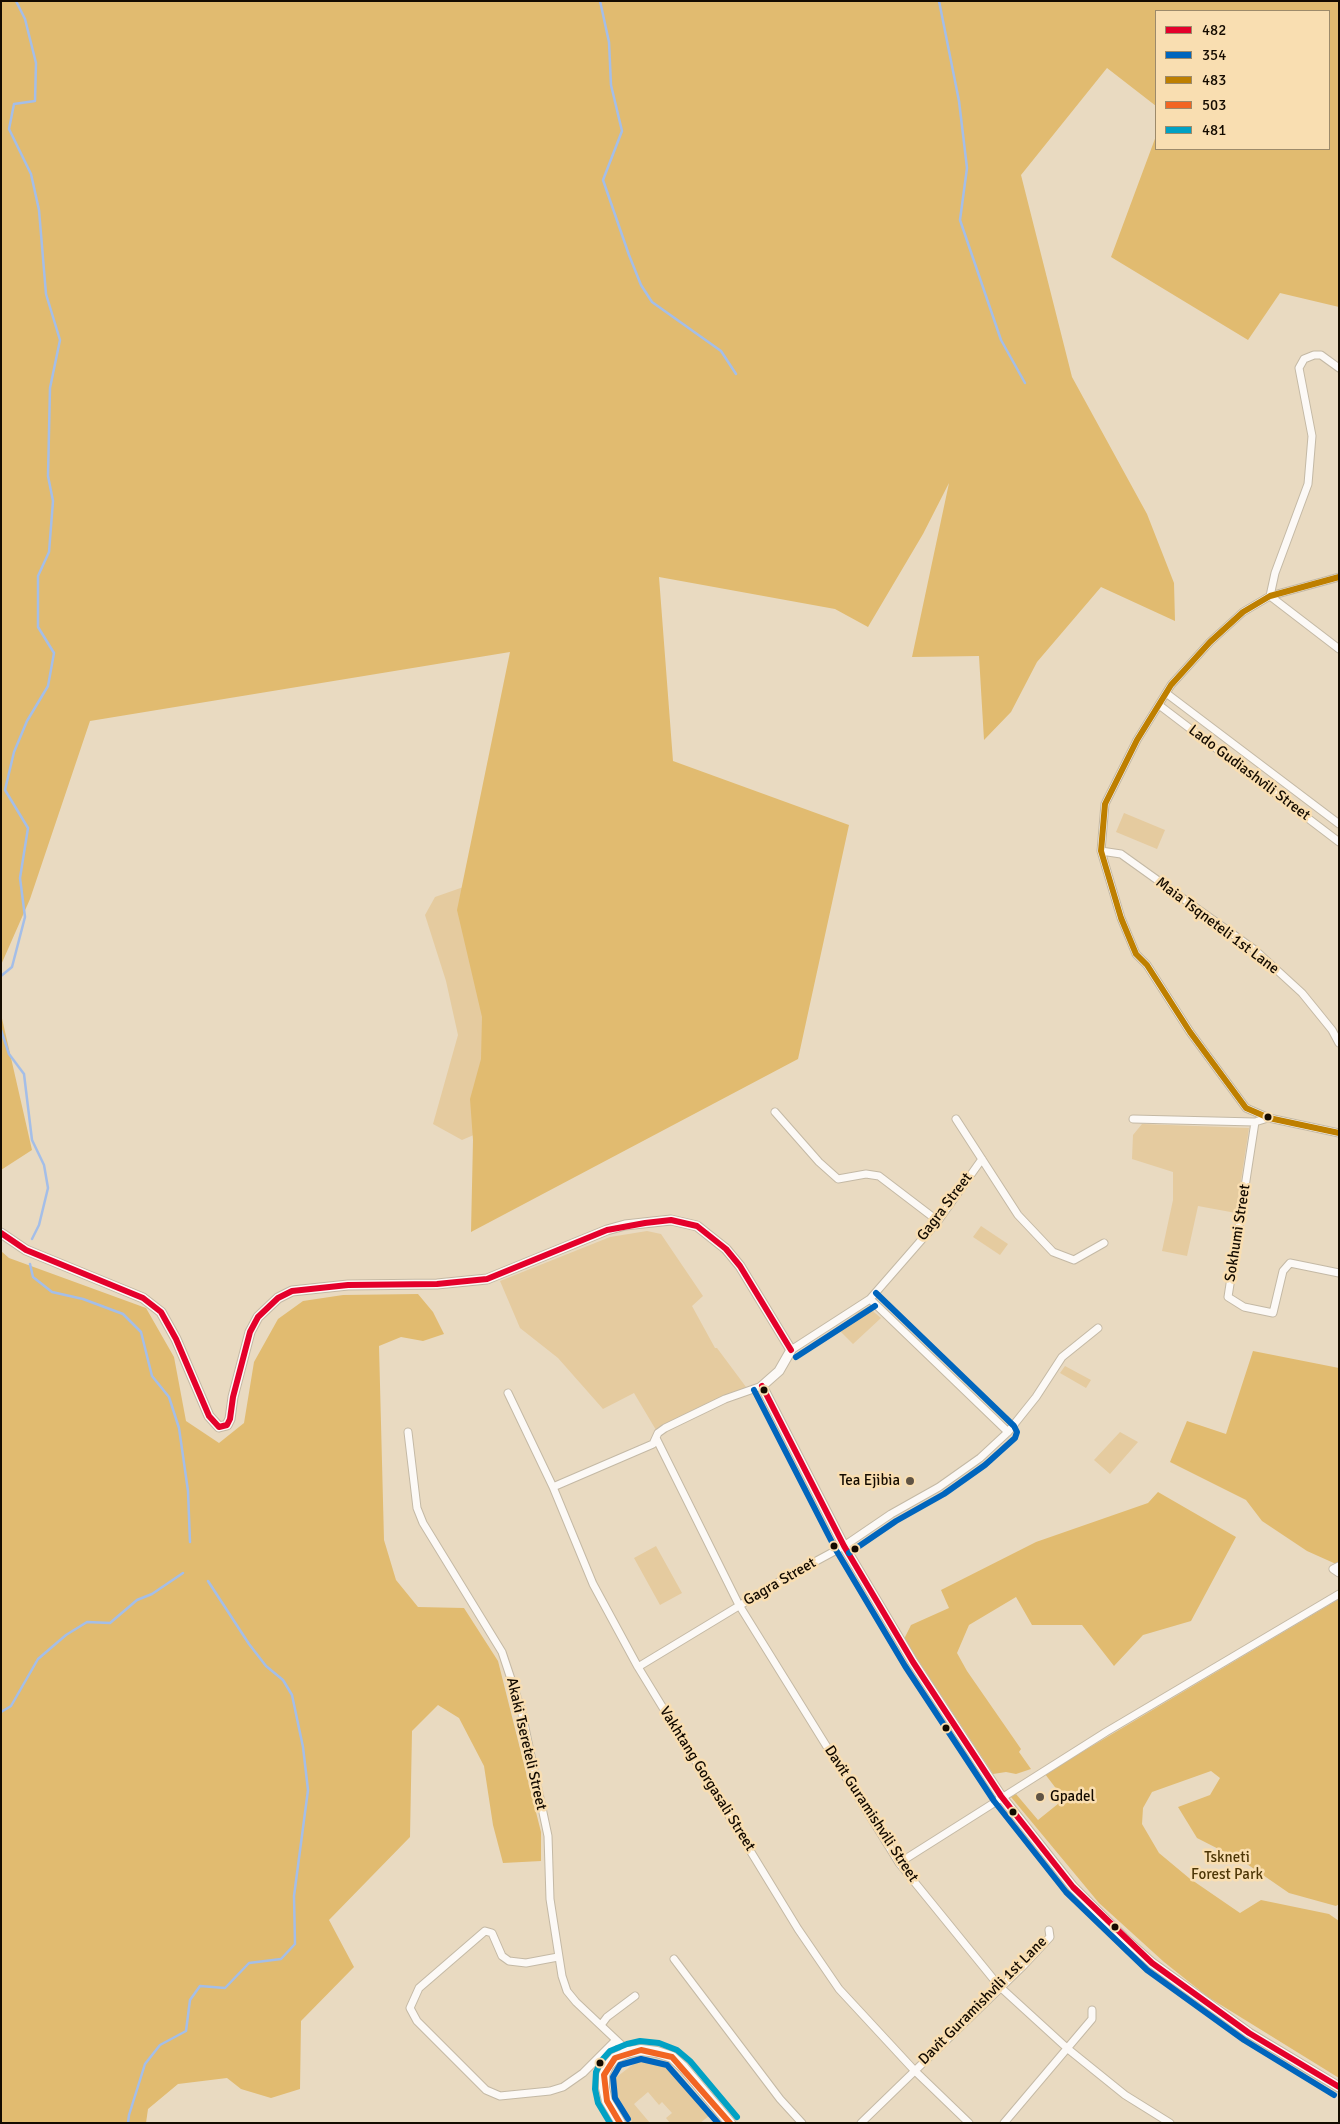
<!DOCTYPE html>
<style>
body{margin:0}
#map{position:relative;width:1340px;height:2124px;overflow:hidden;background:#e9dac1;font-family:Signika,sans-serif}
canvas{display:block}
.frame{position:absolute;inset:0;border:2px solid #140b00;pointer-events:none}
.legend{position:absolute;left:1155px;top:10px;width:175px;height:140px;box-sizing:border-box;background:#f9deb1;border:1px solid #9d8a6a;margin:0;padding:6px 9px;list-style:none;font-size:15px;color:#140b00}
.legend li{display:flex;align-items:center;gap:10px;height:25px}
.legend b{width:25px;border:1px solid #9d8a6a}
</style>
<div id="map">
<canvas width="1340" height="2124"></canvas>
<div class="frame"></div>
<ul class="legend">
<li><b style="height:6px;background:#e4002b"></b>482</li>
<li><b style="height:6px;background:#0065bd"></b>354</li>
<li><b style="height:6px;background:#be7f00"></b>483</li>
<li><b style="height:6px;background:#f26522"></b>503</li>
<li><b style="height:6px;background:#01a1c4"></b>481</li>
</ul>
</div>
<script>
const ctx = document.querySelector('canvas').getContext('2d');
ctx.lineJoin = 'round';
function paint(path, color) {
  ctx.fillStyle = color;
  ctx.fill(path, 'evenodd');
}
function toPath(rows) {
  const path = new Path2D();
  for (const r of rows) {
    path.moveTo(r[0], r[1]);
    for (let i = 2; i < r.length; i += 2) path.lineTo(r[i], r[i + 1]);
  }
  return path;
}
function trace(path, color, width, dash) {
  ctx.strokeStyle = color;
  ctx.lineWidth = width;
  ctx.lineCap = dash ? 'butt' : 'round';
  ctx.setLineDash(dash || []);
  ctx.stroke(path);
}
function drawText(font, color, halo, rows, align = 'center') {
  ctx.font = font + ' Signika,sans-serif';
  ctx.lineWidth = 5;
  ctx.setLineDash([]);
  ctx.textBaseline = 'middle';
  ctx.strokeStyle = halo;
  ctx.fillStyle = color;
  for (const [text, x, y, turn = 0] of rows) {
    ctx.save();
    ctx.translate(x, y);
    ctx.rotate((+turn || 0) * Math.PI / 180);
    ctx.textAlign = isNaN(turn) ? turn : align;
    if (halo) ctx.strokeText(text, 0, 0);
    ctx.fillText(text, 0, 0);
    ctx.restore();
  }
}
const green = toPath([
 [1124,813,1165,830,1157,849,1116,832],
 [472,884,521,889,476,1134,462,1140,433,1124,458,1035,446,981,425,915,435,897],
 [1142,1124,1249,1128,1236,1213,1198,1206,1187,1256,1162,1251,1173,1200,1173,1172,1132,1159,1133,1135],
 [981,1226,1008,1244,1000,1255,973,1237],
 [647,1231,661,1234,703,1296,692,1306,715,1348,717,1348,746,1387,656,1430,634,1393,603,1409,558,1358,520,1328,500,1281,610,1237],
 [868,1307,881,1318,853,1344,839,1330,858,1312],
 [1065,1366,1091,1380,1086,1388,1060,1373],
 [1120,1432,1138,1442,1110,1474,1094,1460],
 [656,1546,682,1593,660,1605,634,1558],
 [640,2059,672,2069,709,2116,700,2123,670,2123,666,2118,672,2113,662,2102,659,2105,648,2092,634,2104,650,2123,633,2123,619,2103,614,2079]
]);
const forest = toPath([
 [1,1,1339,1,1339,307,1280,293,1248,340,1111,257,1156,136,1156,149,1329,149,1329,11,1156,11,1156,106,1107,68,1021,175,1072,377,1147,514,1174,583,1175,621,1101,587,1037,662,1011,712,984,740,979,656,912,657,949,483,923,534,868,627,835,609,659,577,673,761,849,825,798,1059,471,1232,473,1140,470,1099,481,1059,482,1017,457,910,510,652,90,721,30,899,1,965],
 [1,1014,32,1150,1,1170],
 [1,1251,9,1258,146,1308,174,1357,186,1421,219,1443,244,1423,254,1362,278,1319,303,1301,343,1295,418,1294,433,1312,444,1334,423,1341,401,1337,379,1346,384,1540,396,1580,418,1607,464,1608,498,1661,541,1832,541,1861,503,1863,493,1825,484,1766,459,1718,438,1705,412,1731,410,1837,329,1920,354,1967,301,2021,300,2089,271,2098,241,2089,227,2078,178,2084,148,2109,146,2123,1,2123],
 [1253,1351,1339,1368,1339,1562,1336,1564,1307,1551,1262,1521,1246,1500,1170,1462,1187,1421,1226,1434],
 [1158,1492,1236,1537,1191,1621,1143,1635,1114,1666,1082,1625,1032,1625,1016,1597,969,1625,957,1653,967,1671,1021,1749,1019,1752,1031,1769,1016,1774,1006,1772,993,1774,904,1639,911,1625,949,1608,941,1590,1036,1542,1148,1503],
 [1339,1599,1339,1904,1336,1906,1289,1893,1244,1862,1197,1838,1178,1807,1210,1795,1220,1778,1211,1771,1152,1792,1143,1808,1142,1824,1159,1853,1189,1878,1240,1913,1261,1900,1329,1914,1339,1921,1339,2078,1208,1997,1164,1962,1099,1903,1011,1797,1016,1794,1038,1820,1064,1799,1045,1774]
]);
const stream = toPath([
 [600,1,609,42,611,85,622,131,603,180,629,255,641,285,652,302,721,351,736,374],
 [939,1,959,101,967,168,960,220,1001,340,1025,383],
 [1,976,12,967,25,917,20,878,28,828,5,790,14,752,27,721,48,686,54,653,38,627,38,576,49,552,53,501,48,476,50,388,60,340,46,294,39,210,31,174,9,129,14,104,35,101,36,63,25,19,16,1],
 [1,1030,9,1054,24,1074,32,1140,44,1165,48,1188,39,1225,32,1239],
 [30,1264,33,1277,52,1292,83,1299,123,1314,141,1332,152,1376,169,1397,179,1428,188,1491,190,1542],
 [1,1712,11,1706,38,1659,66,1635,87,1622,110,1623,137,1600,152,1594,183,1573],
 [128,2123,129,2115,145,2064,160,2045,186,2031,190,2000,200,1986,225,1988,249,1963,281,1959,295,1944,294,1896,308,1790,303,1747,292,1695,283,1680,266,1666,249,1644,208,1581]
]);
const minor = toPath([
 [1339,368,1321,355,1314,355,1304,359,1299,368,1312,436,1308,484,1275,573,1270,596,1339,649],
 [1339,577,1270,596,1243,612,1210,642,1171,685,1137,740,1105,804,1101,851,1121,918,1136,954,1147,965,1190,1032,1246,1108,1269,1118,1339,1133],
 [1166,693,1339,824],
 [1159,705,1339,842],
 [1101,851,1121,854,1255,950,1302,993,1332,1030,1339,1043],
 [775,1112,819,1162,838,1179,866,1174,879,1176,938,1221],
 [1268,1118,1255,1122,1228,1297,1244,1307,1273,1313,1283,1271,1290,1263,1339,1273],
 [956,1119,1018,1215,1053,1252,1074,1260,1104,1243],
 [1133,1119,1255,1122],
 [791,1350,870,1299,938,1221,982,1159],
 [508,1393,553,1487,593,1584,638,1667,798,1929,839,1989,914,2070,969,2123],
 [408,1432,417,1508,423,1523,502,1652,521,1709,548,1836,550,1899,562,1976,567,1991,576,2002,629,2052],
 [1008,1432,1036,1397,1062,1357,1098,1328],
 [656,1438,739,1605,899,1863,999,1986,1068,2049,1125,2095,1170,2123],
 [553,1487,653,1444,658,1433,665,1428,725,1399,762,1386],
 [1339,1566,1333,1569,1339,1573],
 [638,1667,785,1578,844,1546,891,1514,939,1487,980,1458,1008,1432,870,1299],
 [899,1863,1106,1732,1339,1594],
 [558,1957,526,1963,509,1961,502,1956,492,1933,485,1931,419,1988,410,2008,417,2021,486,2090,500,2096,550,2091,563,2087,583,2073,616,2040],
 [674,1959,780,2099,802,2123],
 [601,2025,607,2017,635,1996],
 [861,2123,1023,1966,1050,1937,1049,1930],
 [1004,2123,1092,2019,1092,2010]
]);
const tertiary = toPath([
 [1,1233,26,1250,143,1298,161,1312,176,1339,209,1416,219,1427,227,1425,230,1419,233,1397,250,1332,258,1317,278,1298,292,1291,348,1285,437,1284,487,1279,607,1230,625,1225,671,1220,697,1226,726,1249,740,1266,791,1350,779,1371,762,1386,844,1546,913,1662,1001,1796,1073,1887,1123,1937,1152,1963,1249,2033,1339,2087]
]);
const secondary = toPath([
 [620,2123,607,2101,604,2088,604,2075,608,2066,615,2058,629,2052,641,2050,657,2052,672,2057,683,2067,730,2123]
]);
const bus1 = toPath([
 [1,1233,26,1250,143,1298,161,1312,176,1339,209,1416,219,1427,227,1425,230,1419,233,1397,250,1332,258,1317,278,1298,292,1291,348,1285,437,1284,487,1279,607,1230,645,1223,671,1220,697,1226,726,1249,740,1266,791,1350],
 [762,1386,844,1546,913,1662,1001,1796,1073,1887,1152,1963,1249,2033,1339,2087]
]);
const bus2 = toPath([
 [796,1357,875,1306],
 [754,1390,836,1550,905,1666,994,1801,1066,1892,1147,1970,1244,2040,1334,2095],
 [849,1553,896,1521,944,1494,985,1465,1015,1438,1017,1432,1014,1426,876,1293],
 [628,2119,615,2098,613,2077,620,2065,641,2059,667,2065,718,2123]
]);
const bus3 = toPath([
 [1339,577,1270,596,1243,612,1210,642,1171,685,1137,740,1105,804,1101,851,1121,918,1136,954,1147,965,1190,1032,1246,1108,1269,1118,1339,1133]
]);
const bus4 = toPath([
 [620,2123,607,2101,604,2075,615,2058,641,2050,672,2057,730,2123]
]);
const bus5 = toPath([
 [610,2123,598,2103,595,2089,596,2072,601,2061,610,2051,627,2044,640,2041,659,2043,677,2050,690,2061,737,2117]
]);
const markers = [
 [1268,1117,4.5,"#140b00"],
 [764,1390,4.5,"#140b00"],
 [910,1481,5,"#5f5344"],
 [834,1546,4.5,"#140b00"],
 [855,1549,4.5,"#140b00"],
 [946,1728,4.5,"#140b00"],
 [1040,1797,5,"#5f5344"],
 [1013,1812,4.5,"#140b00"],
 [1115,1927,4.5,"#140b00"],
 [600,2063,4.5,"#140b00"]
];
const streetNames = [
 ["Lado Gudiashvili Street",1249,773,37],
 ["Maia Tsqneteli 1st Lane",1217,926,37],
 ["Gagra Street",945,1207,-53],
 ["Sokhumi Street",1238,1233,-81],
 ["Gagra Street",780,1582,-30],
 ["Akaki Tsereteli Street",526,1744,77],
 ["Vakhtang Gorgasali Street",707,1779,58],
 ["Davit Guramishvili Street",871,1814,57],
 ["Davit Guramishvili 1st Lane",983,2001,-45]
];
const poiNames = [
 ["Tea Ejibia",900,1481],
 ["Gpadel",1050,1797,"left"]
];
const parkNames = [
 ["Tskneti",1227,1858],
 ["Forest Park",1227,1875]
];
paint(green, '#e5cb9f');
paint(forest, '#e1bb70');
trace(stream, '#a4bee8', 2.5);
trace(minor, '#c4b9a5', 9);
trace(tertiary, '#c4b9a5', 11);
trace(secondary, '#c4b9a5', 12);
trace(minor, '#fcf9f6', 7);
trace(tertiary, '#fcf9f6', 9);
trace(secondary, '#fcf9f6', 10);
trace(bus1, '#e4002b', 6);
trace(bus2, '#0065bd', 6);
trace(bus3, '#be7f00', 6);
trace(bus4, '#f26522', 6);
trace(bus5, '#01a1c4', 6);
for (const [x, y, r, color] of markers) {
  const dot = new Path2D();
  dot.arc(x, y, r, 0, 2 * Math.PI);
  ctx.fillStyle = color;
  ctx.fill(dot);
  trace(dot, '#f9deb1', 2);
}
drawText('15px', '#140b00', '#f9deb1', streetNames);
drawText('15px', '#140b00', '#f9deb1', poiNames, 'right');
drawText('15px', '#4d3606', '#f9deb1', parkNames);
</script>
